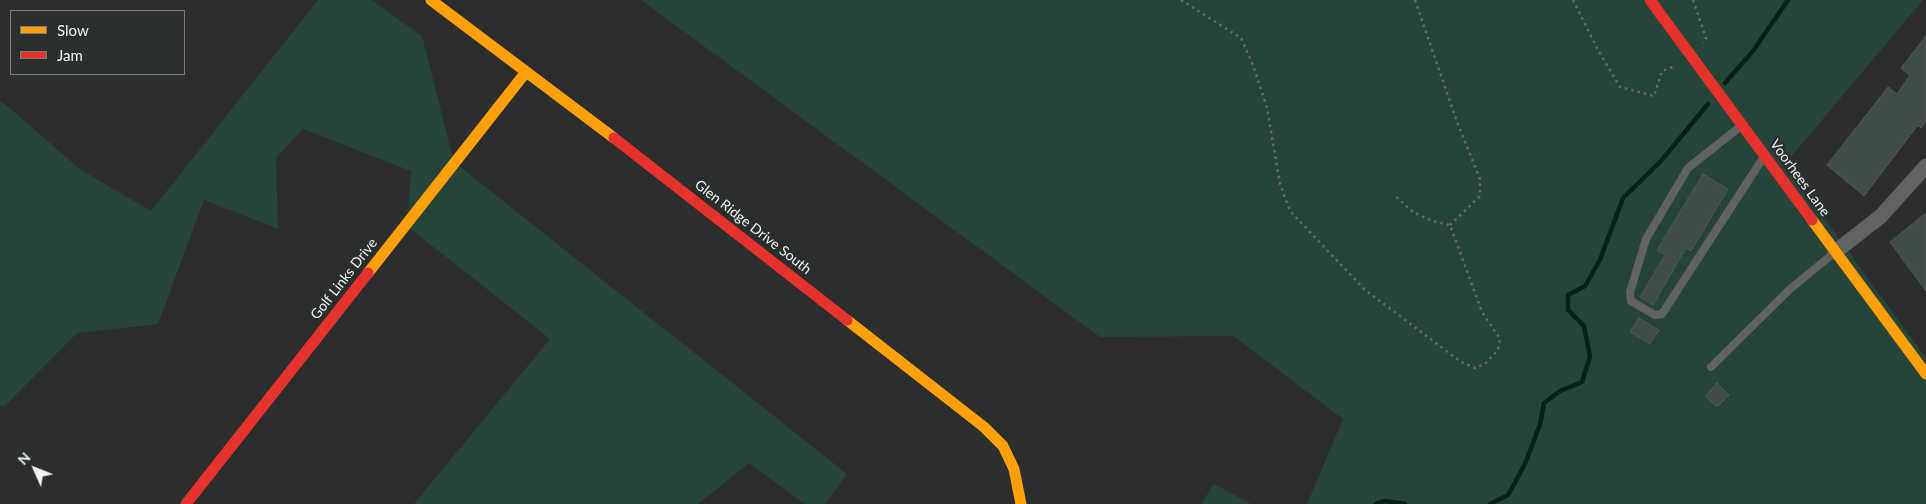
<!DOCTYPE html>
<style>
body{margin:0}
#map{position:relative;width:1926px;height:504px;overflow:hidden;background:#2c2e2d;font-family:Lato,sans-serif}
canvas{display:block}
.legend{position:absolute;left:10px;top:10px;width:175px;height:65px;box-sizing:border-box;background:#2b2f2d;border:1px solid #7a7d7b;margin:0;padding:6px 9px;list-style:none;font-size:15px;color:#f0f3f1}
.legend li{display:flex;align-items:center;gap:10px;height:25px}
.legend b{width:25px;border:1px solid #7a7d7b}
.north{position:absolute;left:10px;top:444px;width:50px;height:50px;-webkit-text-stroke:4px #2b2f2d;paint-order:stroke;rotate:314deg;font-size:14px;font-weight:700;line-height:20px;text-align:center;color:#f0f3f1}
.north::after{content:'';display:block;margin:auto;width:18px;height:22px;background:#f0f3f1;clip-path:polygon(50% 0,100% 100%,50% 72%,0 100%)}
</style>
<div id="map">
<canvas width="1926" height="504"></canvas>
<ul class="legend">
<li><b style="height:6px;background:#ff9f0a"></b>Slow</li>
<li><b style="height:6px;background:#e5322d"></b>Jam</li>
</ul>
<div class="north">N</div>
</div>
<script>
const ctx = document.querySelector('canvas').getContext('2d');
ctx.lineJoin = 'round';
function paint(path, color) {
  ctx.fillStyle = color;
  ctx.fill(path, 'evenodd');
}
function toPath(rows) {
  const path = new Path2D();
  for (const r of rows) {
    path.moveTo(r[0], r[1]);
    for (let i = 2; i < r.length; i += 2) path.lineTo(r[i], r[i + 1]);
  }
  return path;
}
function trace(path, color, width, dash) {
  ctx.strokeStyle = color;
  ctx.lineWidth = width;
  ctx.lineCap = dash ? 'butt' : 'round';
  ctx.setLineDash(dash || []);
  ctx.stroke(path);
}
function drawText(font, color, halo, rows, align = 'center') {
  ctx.font = font + ' Lato,sans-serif';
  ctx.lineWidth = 4.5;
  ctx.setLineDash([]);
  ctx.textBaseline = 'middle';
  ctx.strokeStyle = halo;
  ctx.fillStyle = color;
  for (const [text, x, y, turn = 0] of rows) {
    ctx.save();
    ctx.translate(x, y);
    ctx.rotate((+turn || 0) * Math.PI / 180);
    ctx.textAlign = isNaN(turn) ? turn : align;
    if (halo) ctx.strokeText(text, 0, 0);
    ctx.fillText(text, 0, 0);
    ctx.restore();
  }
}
const green = toPath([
 [318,0,371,0,422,36,454,162,847,474,825,504,805,504,749,463,698,504,414,504,550,339,407,226,411,171,303,129,276,158,278,229,204,200,158,324,77,333,4,407,0,405,0,100,81,170,151,211],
 [641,0,1923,0,1785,164,1926,358,1926,504,1307,504,1343,419,1233,336,1100,337],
 [1214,484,1251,504,1201,504]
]);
const stream = toPath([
 [1725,83,1753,51,1788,0],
 [1376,504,1385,501,1405,504],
 [1490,504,1508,495,1525,464,1540,424,1544,403,1560,391,1582,382,1590,357,1584,326,1568,310,1568,295,1585,286,1600,260,1623,198,1661,161,1708,104]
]);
const building = toPath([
 [1926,36,1926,121,1921,128,1918,125,1864,196,1827,165,1888,87,1897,94,1910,75,1901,68,1926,36],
 [1703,174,1728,189,1691,251,1686,248,1653,305,1640,297,1665,255,1657,250,1703,174],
 [1926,213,1926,291,1890,242,1926,213],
 [1639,318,1659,330,1650,344,1630,332,1639,318],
 [1717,383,1729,395,1717,407,1705,396,1717,383]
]);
const path = toPath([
 [1181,0,1241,38,1253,65,1267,108,1280,184,1290,211,1364,289,1461,362,1475,368,1485,364,1498,350,1500,339,1482,312,1450,225,1432,221,1413,212,1394,195],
 [1415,0,1457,122,1480,179,1480,196,1450,225],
 [1573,0,1598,50,1620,87,1654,96,1662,71,1675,66],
 [1693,0,1706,38,1703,43]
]);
const lane = toPath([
 [1741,126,1688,168,1646,239,1630,292,1631,301,1655,315,1662,314,1763,158],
 [1711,367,1789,290,1834,253]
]);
const street = toPath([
 [1835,252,1881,216,1926,166]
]);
const slow = toPath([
 [431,0,614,138],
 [1812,220,1926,374],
 [368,273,526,72],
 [847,320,984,427,1003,446,1014,469,1021,504]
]);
const jam = toPath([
 [1650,0,1812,220],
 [614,138,847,320],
 [186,504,368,273]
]);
const streetNames = [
 ["Voorhees Lane",1800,178,54],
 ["Glen Ridge Drive South",753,227,38],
 ["Golf Links Drive",344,279,-52]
];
paint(green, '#274439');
trace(stream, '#052119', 4.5);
paint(building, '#414d4a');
trace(building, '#545555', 1);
trace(path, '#676867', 2.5, [2.5, 4]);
trace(lane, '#616262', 8);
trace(street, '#616262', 15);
trace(slow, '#ff9f0a', 11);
trace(jam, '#e5322d', 11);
drawText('14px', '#f0f3f1', '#2b2f2d', streetNames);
</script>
